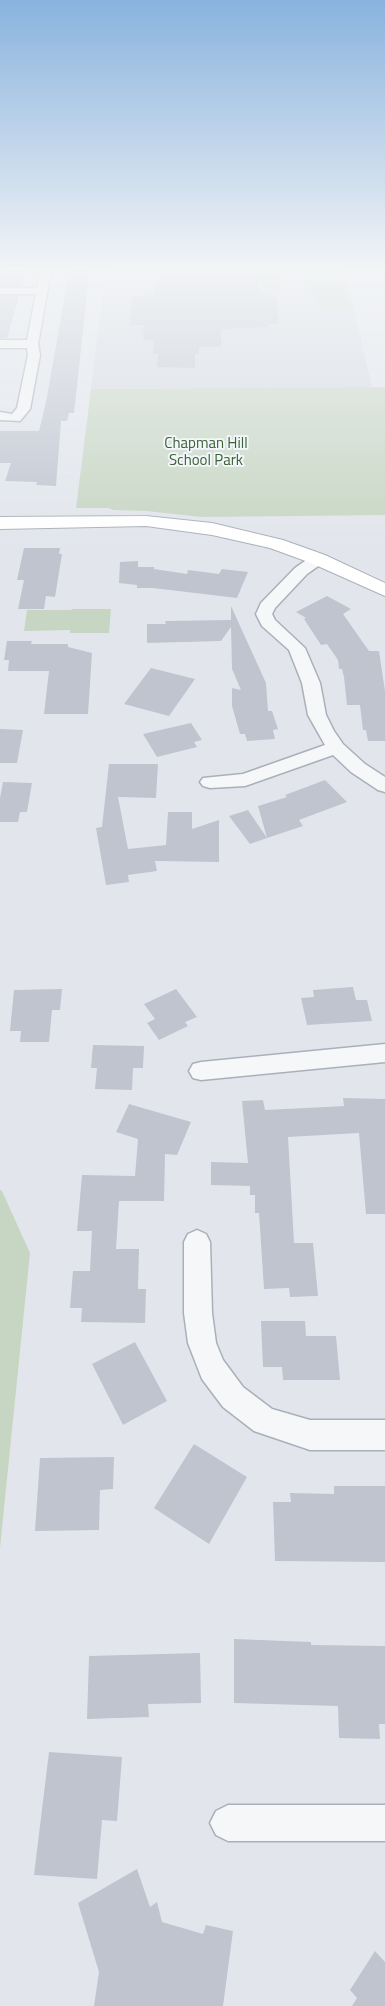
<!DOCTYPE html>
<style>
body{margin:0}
canvas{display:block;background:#e2e6ec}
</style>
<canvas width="385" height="2006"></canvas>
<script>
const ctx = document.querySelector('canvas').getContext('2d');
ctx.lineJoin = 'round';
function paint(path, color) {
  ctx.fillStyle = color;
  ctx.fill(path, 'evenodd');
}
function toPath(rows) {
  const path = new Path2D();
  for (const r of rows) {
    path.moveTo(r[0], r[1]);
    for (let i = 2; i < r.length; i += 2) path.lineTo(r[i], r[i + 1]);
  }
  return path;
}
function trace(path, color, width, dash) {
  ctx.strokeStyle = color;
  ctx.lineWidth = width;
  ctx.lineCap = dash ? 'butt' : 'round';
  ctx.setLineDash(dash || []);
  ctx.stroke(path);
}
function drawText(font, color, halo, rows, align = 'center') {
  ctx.font = font + ' "Titillium Web",sans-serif';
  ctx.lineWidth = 4;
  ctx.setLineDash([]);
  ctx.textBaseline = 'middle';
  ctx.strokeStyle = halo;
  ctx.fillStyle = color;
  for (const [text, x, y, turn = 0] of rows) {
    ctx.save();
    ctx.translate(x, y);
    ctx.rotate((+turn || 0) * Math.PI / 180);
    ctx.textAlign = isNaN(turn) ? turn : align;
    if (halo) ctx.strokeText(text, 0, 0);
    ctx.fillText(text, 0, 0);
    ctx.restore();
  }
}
const built = toPath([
 [106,265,344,265,372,387,91,389]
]);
const green = toPath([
 [243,267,280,268,280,289,263,288,261,273,243,272],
 [339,280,354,307,321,309,307,282],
 [385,387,385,515,201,517,147,511,114,510,108,508,76,508,91,389],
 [72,609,111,609,109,633,70,633,70,630,24,631,27,610,71,610],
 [0,1190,2,1191,30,1253,0,1548]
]);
const building = toPath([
 [70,267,90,267,74,413,69,413,67,421,61,421,56,486,36,485,37,482,5,481,11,463,0,463,0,431,39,431,46,402],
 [7,271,26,271,22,286,0,286,0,274,6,274],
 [225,275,258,275,259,292,265,292,265,295,276,295,279,324,268,324,268,327,221,329,221,347,199,347,199,354,195,354,195,368,157,367,158,354,153,354,154,340,143,340,144,325,130,325,132,297,149,297,150,295,155,295,155,282,164,282,165,278,225,278],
 [0,296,19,296,7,338,0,338],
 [24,548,60,548,59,554,62,554,55,597,46,596,44,609,18,609,24,580,17,580],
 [138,561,138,567,154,567,154,569,187,574,188,570,219,574,222,569,248,572,237,598,153,588,137,588,137,585,119,583,120,562],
 [327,596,351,609,343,614,369,651,379,651,385,691,385,741,368,741,366,730,363,730,360,705,347,705,344,677,342,669,339,669,338,660,327,644,321,645,304,619,306,618,296,612],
 [231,606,266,683,268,711,272,711,278,729,273,730,275,739,247,741,245,734,240,734,232,706,232,688,241,690,232,669,231,627,221,641,147,643,147,624,166,624,165,621,231,620],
 [7,641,32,641,31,644,68,644,68,647,92,653,88,714,44,714,49,671,8,671,9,660,4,660],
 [151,668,195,679,169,716,124,704],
 [191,723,202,740,194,742,197,747,157,757,143,734],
 [0,729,23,730,17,763,0,763],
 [109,764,158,764,156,798,118,797,128,849,166,845,168,812,192,812,192,829,219,820,219,862,155,861,157,871,128,875,129,882,106,885,96,828,102,827],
 [325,780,347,802,299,820,303,826,267,838,258,806,287,797,285,795],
 [3,782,32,783,27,812,20,812,18,822,0,822,0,798],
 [248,810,267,838,250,844,229,816],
 [353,987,356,1000,367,1000,372,1021,307,1025,301,998,314,997,313,990],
 [62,989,60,1010,52,1010,49,1042,20,1042,21,1031,10,1031,14,990],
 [176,989,197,1017,185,1022,188,1026,159,1040,147,1023,155,1019,144,1004],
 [93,1045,144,1046,143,1068,133,1068,132,1090,95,1089,97,1068,91,1068],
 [343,1098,385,1099,385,1214,366,1214,359,1133,288,1137,294,1243,313,1243,318,1296,290,1297,289,1288,264,1289,259,1213,255,1213,255,1195,250,1195,250,1186,211,1185,211,1162,248,1163,242,1101,263,1100,265,1110,344,1106],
 [129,1104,191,1122,177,1155,165,1154,164,1201,119,1201,116,1249,139,1249,138,1289,146,1289,145,1323,81,1322,82,1308,70,1308,73,1271,90,1271,92,1231,77,1231,82,1175,135,1176,138,1139,116,1132],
 [261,1321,305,1321,306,1336,336,1336,340,1380,283,1380,282,1367,263,1367],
 [135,1342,167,1401,123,1425,92,1364],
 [194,1444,247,1477,209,1544,154,1508],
 [114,1457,113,1489,100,1490,99,1530,35,1531,40,1458],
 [334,1486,385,1486,385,1562,275,1561,273,1502,291,1502,290,1493,334,1494],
 [234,1639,311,1642,311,1645,385,1646,385,1724,379,1724,380,1739,339,1738,338,1706,234,1703],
 [200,1653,201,1703,148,1704,149,1717,87,1719,89,1656],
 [49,1752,122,1757,117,1821,102,1820,97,1879,34,1875],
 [137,1869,150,1907,157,1902,162,1922,203,1934,206,1925,233,1931,223,2006,94,2006,99,1972,78,1903],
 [375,1951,385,1962,385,2006,352,2006,357,1998,350,1990]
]);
const minor = toPath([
 [42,265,52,265,38,344,40,355,30,409,20,421,0,420,0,412,12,414,17,408,28,355,27,348,0,348,0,340,27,340,36,294,0,294,0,288,37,288,42,265],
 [318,554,324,556,326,559,324,562,307,574,275,608,272,614,275,620,305,648,320,683,326,715,334,731,343,744,365,764,385,777,385,792,378,790,351,772,333,755,245,786,210,788,203,786,200,782,203,778,243,774,325,745,308,715,302,683,289,650,262,626,256,614,261,603,295,568,312,556,318,554],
 [385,1044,385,1062,201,1080,193,1078,189,1071,193,1064,201,1062,385,1044],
 [197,1230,206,1234,210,1242,212,1313,216,1343,223,1360,243,1387,272,1409,310,1420,385,1420,385,1450,310,1450,254,1431,223,1407,202,1379,188,1343,184,1313,184,1242,188,1234,197,1230],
 [228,1805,385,1805,385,1841,228,1841,216,1835,210,1823,216,1811,228,1805]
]);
const secondary = toPath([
 [146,516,212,523,283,540,325,555,385,583,385,596,311,563,270,548,212,535,146,526,0,529,0,517,146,516]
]);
const farParknames = [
 ["Chapman Hill",206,444],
 ["School Park",206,461]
];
paint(built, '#d4d8e1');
paint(green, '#c7d6c3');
paint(building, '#bfc4cf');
trace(minor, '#aab0ba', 3);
trace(secondary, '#aab0ba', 2);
paint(minor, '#f6f7f9');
paint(secondary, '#fff');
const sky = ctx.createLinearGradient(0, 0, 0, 546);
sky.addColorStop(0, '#89b3de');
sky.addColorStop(0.49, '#f2f4f6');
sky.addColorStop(1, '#f2f4f600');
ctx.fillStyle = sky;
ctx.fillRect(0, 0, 385, 546);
drawText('15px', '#3b6235', '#f2f5f9', farParknames);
</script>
